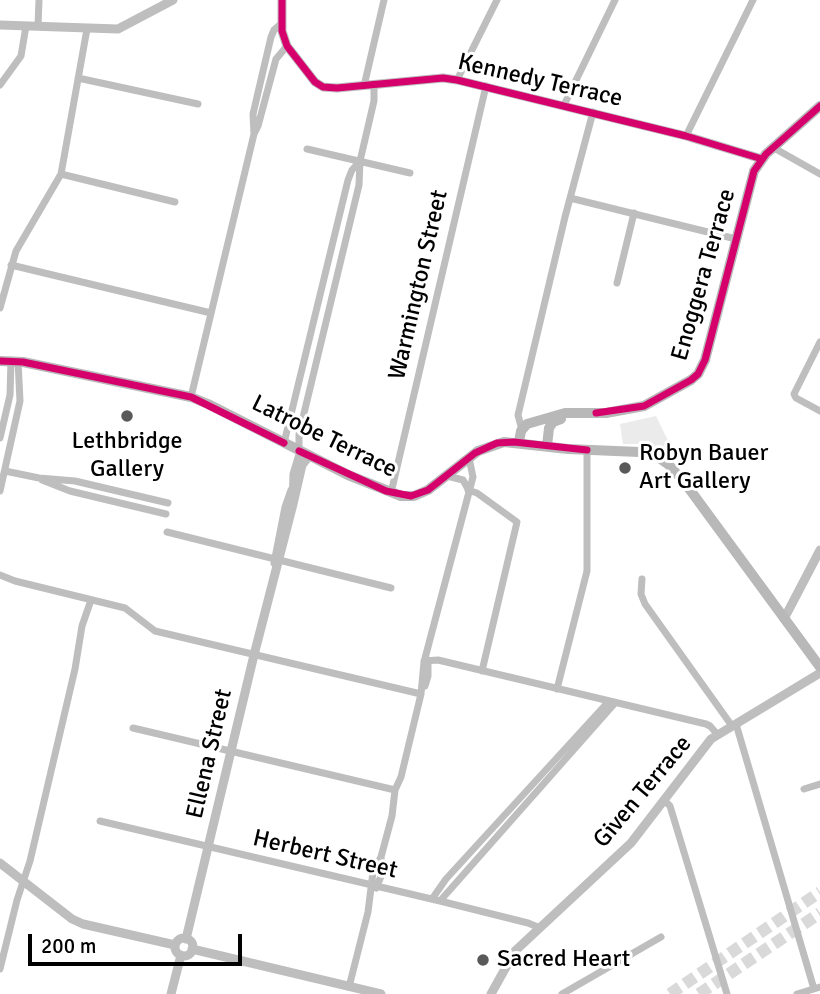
<!DOCTYPE html>
<style>
body{margin:0}
#map{position:relative;width:820px;height:994px;overflow:hidden;background:#fff;font-family:Signika,sans-serif}
canvas{display:block}
.scale{position:absolute;left:28px;top:934px;width:214px;height:32px;box-sizing:border-box;border:4px solid #000;border-top:0;padding-left:9px;font-size:21px;line-height:24px;white-space:nowrap;color:#000;-webkit-text-stroke:5px #fff;paint-order:stroke}
</style>
<div id="map">
<canvas width="820" height="994"></canvas>
<div class="scale">200 m</div>
</div>
<script>
const ctx = document.querySelector('canvas').getContext('2d');
ctx.lineJoin = 'round';
function paint(path, color) {
  ctx.fillStyle = color;
  ctx.fill(path, 'evenodd');
}
function toPath(rows) {
  const path = new Path2D();
  for (const r of rows) {
    if (r.length === 3) {
      path.moveTo(r[0] + r[2], r[1]);
      path.arc(r[0], r[1], r[2], 0, 2 * Math.PI);
      continue;
    }
    path.moveTo(r[0], r[1]);
    for (let i = 2; i < r.length; i += 2) path.lineTo(r[i], r[i + 1]);
  }
  return path;
}
function trace(path, color, width, dash) {
  ctx.strokeStyle = color;
  ctx.lineWidth = width;
  ctx.lineCap = dash ? 'butt' : 'round';
  ctx.setLineDash(dash || []);
  ctx.stroke(path);
}
function drawText(font, color, halo, rows, align = 'center') {
  ctx.font = font + ' Signika,sans-serif';
  ctx.lineWidth = 6;
  ctx.setLineDash([]);
  ctx.textBaseline = 'middle';
  ctx.strokeStyle = halo;
  ctx.fillStyle = color;
  for (const [text, x, y, turn = 0] of rows) {
    ctx.save();
    ctx.translate(x, y);
    ctx.rotate((+turn || 0) * Math.PI / 180);
    ctx.textAlign = isNaN(turn) ? turn : align;
    if (halo) ctx.strokeText(text, 0, 0);
    ctx.fillText(text, 0, 0);
    ctx.restore();
  }
}
const green = toPath([
 [656,416,674,453,642,444,623,444,620,424]
]);
const motorwayTunnel = toPath([
 [670,994,820,892],
 [699,994,820,913]
]);
const minor = toPath([
 [38,26,39,0],
 [78,78,198,104],
 [457,80,497,0],
 [0,85,21,56,26,26],
 [364,86,384,0],
 [564,105,615,0],
 [254,134,253,114,271,37,274,30,282,23],
 [686,136,753,0],
 [774,148,820,174],
 [307,149,410,173],
 [61,174,175,202],
 [570,198,736,239],
 [11,265,211,313],
 [617,283,634,213],
 [0,308,16,251,61,174,87,29],
 [820,342,794,394,796,398,820,411],
 [191,397,254,134,258,126,276,59,287,46],
 [522,430,518,415,565,217,593,112],
 [0,438,10,395,11,360],
 [284,443,348,180,352,170,360,161],
 [299,451,299,434,359,185,360,161,374,101,374,84],
 [5,471,39,478,75,481,168,503],
 [447,476,463,480,468,489],
 [42,480,70,491,166,514],
 [468,490,477,493,517,522,482,671],
 [0,491,20,401,18,361],
 [391,493,486,86],
 [167,532,391,588],
 [274,563,285,507,291,490],
 [0,575,15,581,125,608,155,631,421,694],
 [642,579,641,594,645,604,732,726],
 [424,661,438,660,706,724,710,726,718,735],
 [425,686,428,676,428,660],
 [557,689,587,571,587,450],
 [736,724,814,989],
 [133,728,395,790],
 [804,789,820,784],
 [665,801,670,806,727,994],
 [100,821,440,901,528,923,540,928],
 [376,888,382,874,381,857],
 [432,899,446,879,609,701],
 [440,901,615,703],
 [0,969,17,900,30,861,75,669,82,626,91,600],
 [349,987,368,912,373,872,381,857,392,816,395,790,401,777,421,694,424,662,473,477,469,458],
 [562,994,661,937],
 [797,994,820,987]
]);
const tertiary = toPath([
 [282,0,282,31,287,46,315,82,323,87,337,88,443,78,457,80,686,136,762,159],
 [0,25,118,29,173,0],
 [301,451,294,474,293,504,302,465,309,456],
 [784,619,820,550],
 [0,863,72,919,83,924,175,945],
 [184,947,9],
 [186,939,254,655,293,504],
 [192,949,381,994],
 [171,994,181,955],
 [491,994,515,951,631,843,711,739,820,673]
]);
const secondary = toPath([
 [0,361,23,362,191,397,208,404,348,475,401,496,414,496,428,490,478,451,504,442,568,449,639,452,655,455,669,465,685,483,820,667],
 [519,442,521,431,527,424,565,413,606,413,644,406,691,380,698,374,705,360,754,171,766,154,820,106],
 [547,446,549,428,553,422,561,419]
]);
const cycleway = toPath([
 [282,0,282,31,287,46,315,82,323,87,337,88,443,78,457,80,686,136,762,159],
 [0,361,23,362,191,397,284,443],
 [596,413,644,406,691,380,698,374,705,360,754,171,766,154,820,106],
 [299,451,386,491,411,496,428,490,475,453,497,443,514,442,587,450]
]);
const markers = [
 [127,416,7,"#595959"],
 [625,468,7,"#595959"],
 [483,960,7,"#595959"]
];
const streetNames = [
 ["Kennedy Terrace",540,81,13],
 ["Enoggera Terrace",704,275,-74],
 ["Warmington Street",419,285,-77],
 ["Latrobe Terrace",324,437,26],
 ["Ellena Street",210,754,-77],
 ["Given Terrace",643,792,-50],
 ["Herbert Street",325,855,13]
];
const poiNames = [
 ["Lethbridge",127,442,"center"],
 ["Gallery",127,470,"center"],
 ["Robyn Bauer",639,454],
 ["Art Gallery",639,482],
 ["Sacred Heart",497,960]
];
paint(green, '#ebebeb');
trace(motorwayTunnel, '#d9d9d9', 12, [12, 6]);
trace(minor, '#bebebe', 7);
trace(tertiary, '#bebebe', 9);
trace(secondary, '#b8b8b8', 10);
trace(cycleway, '#d6006c', 7);
for (const [x, y, r, color] of markers) {
  const dot = new Path2D();
  dot.arc(x, y, r, 0, 2 * Math.PI);
  ctx.fillStyle = color;
  ctx.fill(dot);
  trace(dot, '#fff', 2.5);
}
drawText('24px', '#000', '#fff', streetNames);
drawText('24px', '#000', '#fff', poiNames, 'left');
</script>
